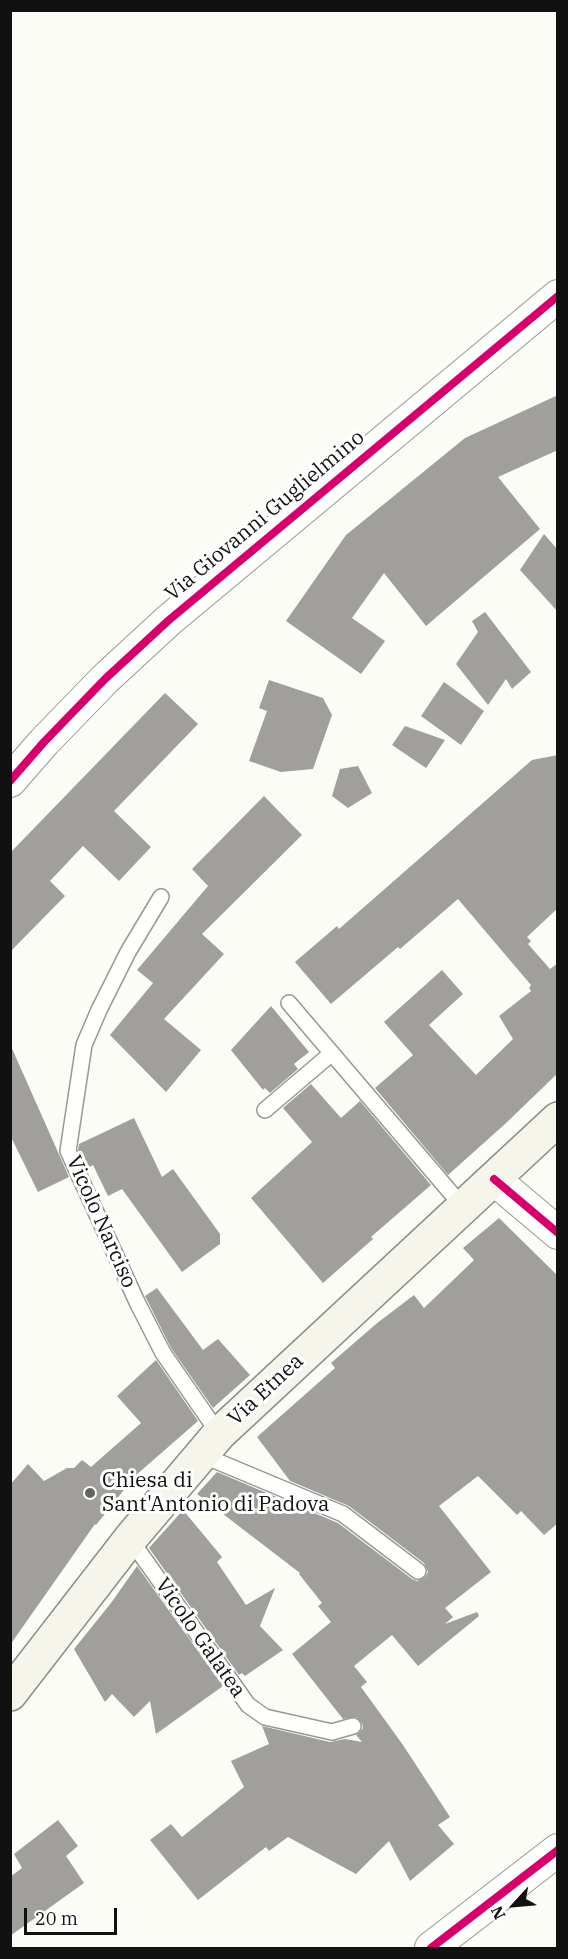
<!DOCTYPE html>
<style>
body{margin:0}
#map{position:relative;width:568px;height:1959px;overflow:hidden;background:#fcfcf7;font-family:"IBM Plex Serif",serif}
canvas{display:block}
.frame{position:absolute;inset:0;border:12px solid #111;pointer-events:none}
.north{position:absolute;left:484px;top:1875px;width:60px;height:60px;-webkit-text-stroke:4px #fff;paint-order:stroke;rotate:244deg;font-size:16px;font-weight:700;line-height:24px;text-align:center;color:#111}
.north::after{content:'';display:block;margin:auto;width:21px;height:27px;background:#111;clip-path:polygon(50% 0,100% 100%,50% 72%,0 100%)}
.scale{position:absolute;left:24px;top:1908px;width:93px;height:27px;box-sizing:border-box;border:3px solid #111;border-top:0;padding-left:8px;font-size:18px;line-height:21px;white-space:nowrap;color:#111;-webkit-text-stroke:4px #fff;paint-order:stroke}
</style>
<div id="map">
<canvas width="568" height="1959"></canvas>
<div class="frame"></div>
<div class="north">N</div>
<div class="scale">20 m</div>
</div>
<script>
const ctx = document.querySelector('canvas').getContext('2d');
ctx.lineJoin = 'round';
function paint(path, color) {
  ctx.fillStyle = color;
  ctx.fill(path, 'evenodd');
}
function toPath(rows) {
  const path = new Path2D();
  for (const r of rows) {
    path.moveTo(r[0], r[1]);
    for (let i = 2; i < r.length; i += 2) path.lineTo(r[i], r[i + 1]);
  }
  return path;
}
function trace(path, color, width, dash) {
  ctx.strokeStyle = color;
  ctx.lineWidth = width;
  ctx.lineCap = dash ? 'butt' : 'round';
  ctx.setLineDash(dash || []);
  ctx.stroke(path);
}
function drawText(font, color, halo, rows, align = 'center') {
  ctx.font = font + ' "IBM Plex Serif",serif';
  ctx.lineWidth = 6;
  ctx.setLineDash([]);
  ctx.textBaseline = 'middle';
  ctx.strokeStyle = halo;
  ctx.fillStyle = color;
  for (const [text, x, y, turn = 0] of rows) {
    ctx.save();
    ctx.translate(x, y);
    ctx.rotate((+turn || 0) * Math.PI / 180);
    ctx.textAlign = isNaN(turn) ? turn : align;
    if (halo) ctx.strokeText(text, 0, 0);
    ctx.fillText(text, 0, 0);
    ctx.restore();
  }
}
const building = toPath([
 [558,395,558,450,498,477,540,529,426,626,384,573,352,618,385,641,361,674,286,621,346,535,465,438],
 [544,534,558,550,558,612,520,570],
 [485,612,531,672,512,689,506,679,488,705,456,664,478,632,472,621],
 [269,680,323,698,332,715,313,769,281,772,249,761,267,711,259,708],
 [444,682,484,711,461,745,421,716],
 [165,693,198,724,114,811,151,847,119,881,83,846,50,881,65,896,10,952,10,853],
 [405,726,445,740,426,768,392,745],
 [558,755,558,908,527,937,531,941,528,944,550,969,558,963,558,1073,505,1124,448,1175,375,1088,413,1055,384,1022,442,970,463,994,429,1025,476,1075,513,1039,499,1016,531,991,529,988,531,985,458,899,400,949,398,947,331,1004,295,962,337,926,339,929,532,760],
 [358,766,372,793,348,808,332,796,340,769],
 [264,796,302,835,202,934,224,954,164,1019,201,1050,166,1092,110,1035,153,983,137,970,208,886,192,869],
 [271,1006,309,1052,294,1064,298,1069,270,1093,265,1088,263,1090,231,1050],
 [10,1044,69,1177,38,1192,10,1135],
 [311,1084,341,1118,360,1101,431,1185,371,1237,373,1239,323,1283,251,1198,312,1142,283,1108],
 [134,1118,162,1177,173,1169,220,1234,220,1244,182,1272,122,1189,108,1196,93,1165,87,1169,78,1150,79,1144],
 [499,1218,558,1276,558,1523,544,1535,521,1511,517,1515,478,1476,439,1506,491,1572,445,1608,453,1617,445,1624,477,1612,479,1616,418,1666,392,1635,354,1666,367,1682,361,1687,403,1745,450,1817,438,1825,454,1844,410,1881,389,1841,356,1874,288,1837,269,1851,266,1847,198,1900,150,1840,171,1824,182,1837,244,1787,231,1761,269,1744,262,1726,330,1742,345,1739,362,1742,356,1735,363,1728,362,1723,356,1717,343,1719,292,1654,331,1622,318,1606,322,1603,299,1574,300,1573,197,1494,217,1472,338,1523,412,1579,417,1581,425,1577,428,1572,424,1563,349,1506,290,1481,257,1437,335,1368,331,1363,376,1324,414,1295,424,1308,474,1260,463,1248],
 [157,1288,203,1350,218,1339,250,1375,213,1408,171,1348,145,1296],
 [156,1360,198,1421,135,1476,96,1525,95,1524,10,1645,10,1485,28,1464,44,1481,67,1468,74,1468,82,1460,91,1467,141,1423,117,1396],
 [183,1510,222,1557,217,1562,246,1605,275,1588,260,1626,283,1650,245,1676,242,1673,239,1675,149,1548],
 [137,1566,223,1686,156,1734,150,1701,134,1717,112,1694,105,1702,74,1649,111,1603],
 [58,1820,78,1846,66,1856,84,1883,10,1936,10,1877,22,1868,14,1854]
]);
const service = toPath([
 [161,897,128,952,99,1010,84,1045,68,1151,137,1302,163,1353,219,1434],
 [289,1003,463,1207],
 [265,1110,332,1053],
 [202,1455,343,1514,418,1571],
 [130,1539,248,1705,265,1717,332,1732,353,1726]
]);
const minor = toPath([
 [10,781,44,742,105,679,169,620,558,296],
 [494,1179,558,1233],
 [431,1948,558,1850]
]);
const secondary = toPath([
 [10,1694,130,1539,219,1434,558,1119]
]);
const cycleway = toPath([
 [10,781,44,742,105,679,169,620,558,296],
 [494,1179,558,1233],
 [431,1948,558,1850]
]);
const markers = [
 [90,1493,6,"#636362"]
];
const streetNames = [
 ["Via Giovanni Guglielmino",265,516,-40],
 ["Vicolo Narciso",101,1222,66],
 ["Via Etnea",266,1390,-43],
 ["Vicolo Galatea",200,1638,55]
];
const poiNames = [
 ["Chiesa di",102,1481],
 ["Sant'Antonio di Padova",102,1505]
];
paint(building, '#a09f9c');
trace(service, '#979795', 18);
trace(minor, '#979795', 34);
trace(secondary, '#8d8d8b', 36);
trace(service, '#fffffe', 15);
trace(minor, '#fffffe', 32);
trace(secondary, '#f5f5ec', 33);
trace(cycleway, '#d6006c', 8);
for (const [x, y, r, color] of markers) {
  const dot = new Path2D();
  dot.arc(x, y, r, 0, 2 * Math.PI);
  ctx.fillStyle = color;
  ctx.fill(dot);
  trace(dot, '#fff', 2);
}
drawText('21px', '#111', '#fff', streetNames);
drawText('21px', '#111', '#fff', poiNames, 'left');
</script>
